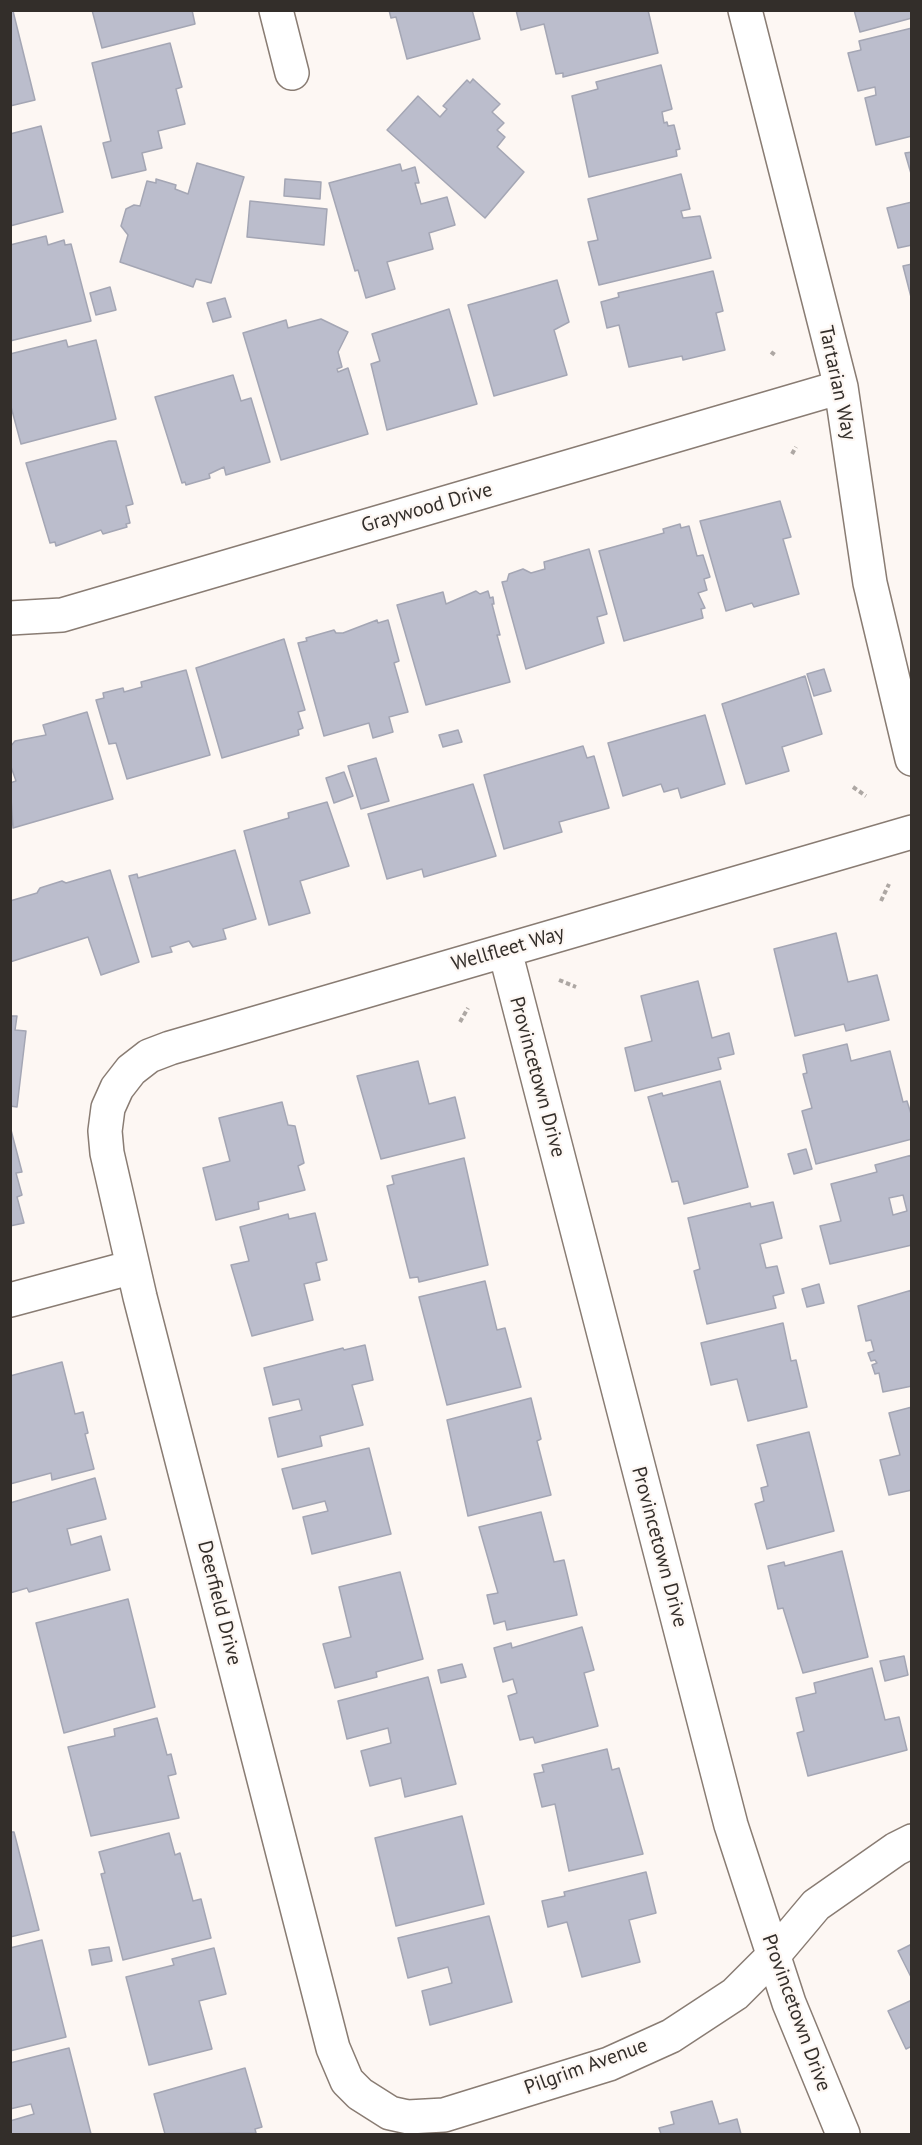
<!DOCTYPE html>
<style>
body{margin:0}
#map{position:relative;width:922px;height:2145px;overflow:hidden;background:#fdf7f3;font-family:"PT Sans",sans-serif}
canvas{display:block}
.frame{position:absolute;inset:0;border:12px solid #332e2a;pointer-events:none}
</style>
<div id="map">
<canvas width="922" height="2145"></canvas>
<div class="frame"></div>
</div>
<script>
const ctx = document.querySelector('canvas').getContext('2d');
ctx.lineJoin = 'round';
function paint(path, color) {
  ctx.fillStyle = color;
  ctx.fill(path, 'evenodd');
}
function toPath(rows) {
  const path = new Path2D();
  for (const r of rows) {
    path.moveTo(r[0], r[1]);
    for (let i = 2; i < r.length; i += 2) path.lineTo(r[i], r[i + 1]);
  }
  return path;
}
function trace(path, color, width, dash) {
  ctx.strokeStyle = color;
  ctx.lineWidth = width;
  ctx.lineCap = dash ? 'butt' : 'round';
  ctx.setLineDash(dash || []);
  ctx.stroke(path);
}
function drawText(font, color, halo, rows, align = 'center') {
  ctx.font = font + ' "PT Sans",sans-serif';
  ctx.lineWidth = 4.5;
  ctx.setLineDash([]);
  ctx.textBaseline = 'middle';
  ctx.strokeStyle = halo;
  ctx.fillStyle = color;
  for (const [text, x, y, turn = 0] of rows) {
    ctx.save();
    ctx.translate(x, y);
    ctx.rotate((+turn || 0) * Math.PI / 180);
    ctx.textAlign = isNaN(turn) ? turn : align;
    if (halo) ctx.strokeText(text, 0, 0);
    ctx.fillText(text, 0, 0);
    ctx.restore();
  }
}
const building = toPath([
 [92,10,192,10,195,24,102,48,92,10],
 [389,10,472,10,480,39,407,59,396,17,391,18,389,10],
 [516,10,648,10,658,53,563,77,563,73,556,74,544,24,521,30,516,10],
 [854,10,912,10,912,18,860,32,854,10],
 [10,11,13,11,35,100,10,106,10,11],
 [912,28,912,136,876,145,865,98,876,95,875,87,858,91,848,53,861,50,859,41,912,28],
 [170,43,182,87,176,89,185,124,158,131,162,148,142,153,146,170,112,178,103,143,111,141,92,63,170,43],
 [661,65,672,109,662,112,664,123,667,122,668,126,674,125,680,149,676,150,677,156,589,177,572,96,598,89,596,82,661,65],
 [473,79,500,104,492,112,504,123,497,130,505,137,497,147,524,172,485,218,387,130,418,96,440,117,447,109,443,106,467,80,470,83,473,79],
 [41,126,63,212,10,226,10,134,41,126],
 [912,152,912,177,905,153,912,152],
 [197,163,244,177,211,283,196,279,193,287,120,262,128,235,121,226,126,209,134,205,140,206,147,181,156,183,156,179,176,185,175,189,188,194,197,163],
 [400,164,402,171,415,167,419,183,415,183,421,204,447,197,455,225,429,233,433,249,387,262,395,289,366,298,358,270,355,271,329,183,400,164],
 [681,174,690,209,681,211,683,218,700,216,711,258,599,285,588,242,598,240,588,199,681,174],
 [285,179,321,182,320,199,284,196,285,179],
 [250,201,327,209,324,245,247,237,250,201],
 [912,202,912,245,898,248,887,208,912,202],
 [46,236,48,245,64,240,65,245,71,244,91,321,10,341,10,245,46,236],
 [912,264,912,301,903,266,912,264],
 [713,271,723,311,716,313,725,350,683,360,682,356,629,367,619,325,607,328,601,302,619,297,618,293,713,271],
 [557,280,569,322,554,330,567,375,494,396,468,305,557,280],
 [110,287,116,310,96,315,90,293,110,287],
 [225,298,231,317,213,322,207,303,225,298],
 [449,309,477,404,387,430,371,364,380,361,372,334,449,309],
 [321,319,348,332,338,352,342,367,337,369,338,372,348,368,368,434,281,460,243,333,286,320,288,328,321,319],
 [66,340,68,347,96,340,116,419,21,444,10,403,10,354,66,340],
 [233,375,241,401,251,398,270,462,226,475,224,467,209,474,210,478,186,485,185,482,182,483,155,397,233,375],
 [109,441,116,441,133,504,126,506,130,523,126,524,127,527,103,534,101,530,56,546,55,542,50,543,26,463,109,441],
 [780,501,791,537,783,539,799,594,754,607,752,603,726,611,700,521,780,501],
 [680,524,681,528,689,526,697,556,703,555,710,577,704,579,707,590,698,593,705,608,701,609,703,618,624,641,599,551,664,533,663,529,680,524],
 [589,549,607,614,597,617,604,643,526,669,502,582,507,581,509,574,523,569,531,573,545,569,544,562,589,549],
 [476,591,480,594,488,591,490,598,493,597,494,604,492,604,500,635,497,635,510,682,426,705,397,605,443,592,446,604,476,591],
 [377,620,378,623,388,620,399,661,394,663,408,712,389,717,393,732,373,738,369,723,324,736,298,643,307,641,306,638,334,630,336,633,343,633,377,620],
 [284,639,305,710,298,712,303,728,298,730,299,735,222,758,196,668,284,639],
 [824,669,831,691,814,696,807,674,824,669],
 [186,670,210,755,127,779,116,743,109,744,96,700,104,698,103,693,123,688,124,692,142,687,141,682,186,670],
 [805,676,822,734,782,747,789,771,746,784,722,704,805,676],
 [87,712,113,799,13,828,10,783,16,781,10,764,10,747,15,741,46,735,43,725,87,712],
 [705,715,725,784,681,798,678,788,664,792,661,784,623,796,608,743,705,715],
 [458,730,462,742,443,747,439,735,458,730],
 [583,746,587,758,594,756,609,808,559,822,562,832,504,849,484,775,583,746],
 [376,758,389,801,361,809,348,766,376,758],
 [344,772,353,796,334,803,326,778,344,772],
 [473,784,496,856,424,877,422,869,387,879,368,814,473,784],
 [327,802,349,866,300,881,310,913,269,925,244,831,289,818,288,813,327,802],
 [235,850,256,919,223,929,226,939,193,947,189,941,170,947,172,952,152,957,129,876,137,874,138,878,235,850],
 [110,870,139,962,101,975,88,937,10,962,10,901,37,893,40,888,62,881,66,883,110,870],
 [836,933,848,982,877,975,889,1020,846,1031,844,1024,795,1036,774,949,836,933],
 [698,981,712,1038,729,1033,734,1054,718,1058,721,1069,635,1091,625,1048,652,1041,641,996,698,981],
 [10,1016,17,1016,15,1030,26,1031,17,1107,10,1106,10,1016],
 [847,1044,851,1061,890,1051,903,1102,907,1101,912,1117,912,1139,816,1164,802,1111,812,1108,803,1074,807,1073,803,1055,847,1044],
 [418,1061,429,1104,455,1097,465,1138,381,1159,357,1076,418,1061],
 [720,1081,748,1187,684,1204,678,1181,672,1182,648,1097,662,1093,663,1096,720,1081],
 [282,1102,288,1125,295,1126,304,1163,298,1166,305,1190,258,1202,259,1209,216,1220,203,1168,230,1161,219,1118,282,1102],
 [11,1130,22,1172,16,1173,22,1195,17,1197,24,1223,10,1226,11,1130],
 [806,1149,812,1169,794,1174,788,1154,806,1149],
 [912,1155,912,1245,830,1264,820,1226,841,1221,831,1184,877,1172,875,1165,912,1155],
 [903,1195,907,1211,893,1215,889,1198,903,1195],
 [464,1158,488,1265,419,1282,418,1277,410,1278,387,1186,394,1184,392,1176,464,1158],
 [773,1202,782,1238,760,1244,766,1268,777,1266,784,1293,773,1296,776,1308,707,1324,694,1271,700,1269,688,1218,750,1203,751,1207,773,1202],
 [315,1213,327,1260,316,1263,320,1280,304,1284,313,1320,252,1336,231,1265,249,1261,240,1227,288,1214,289,1219,315,1213],
 [485,1281,497,1330,505,1328,521,1387,447,1405,419,1297,485,1281],
 [819,1284,824,1303,807,1307,802,1289,819,1284],
 [912,1290,912,1386,883,1392,879,1373,875,1374,872,1365,877,1363,875,1360,871,1361,868,1353,874,1351,871,1340,866,1341,858,1306,912,1290],
 [783,1323,791,1361,796,1360,807,1407,748,1421,737,1379,711,1385,701,1343,783,1323],
 [365,1345,373,1380,352,1385,363,1425,320,1436,322,1446,278,1457,269,1418,302,1410,299,1399,273,1405,264,1368,343,1348,344,1350,365,1345],
 [62,1362,75,1414,83,1412,88,1433,85,1434,94,1469,52,1480,51,1473,10,1484,10,1376,62,1362],
 [531,1398,541,1439,537,1441,551,1495,468,1516,447,1420,531,1398],
 [912,1407,912,1490,889,1495,880,1460,900,1455,889,1413,912,1407],
 [809,1432,834,1531,767,1549,755,1504,764,1501,761,1488,768,1486,757,1445,809,1432],
 [369,1448,391,1534,312,1554,303,1517,328,1511,325,1501,293,1509,282,1469,369,1448],
 [95,1478,106,1519,67,1529,71,1545,101,1536,110,1570,29,1592,27,1588,10,1593,10,1503,95,1478],
 [541,1512,554,1562,564,1560,577,1615,507,1630,505,1621,494,1624,487,1595,498,1593,479,1527,541,1512],
 [842,1551,868,1657,803,1673,783,1608,778,1609,768,1566,784,1562,785,1566,842,1551],
 [400,1572,423,1659,376,1672,377,1677,335,1688,323,1644,351,1637,339,1587,400,1572],
 [128,1599,155,1707,64,1733,36,1623,128,1599],
 [582,1627,594,1670,584,1673,598,1726,535,1743,533,1737,520,1740,508,1696,517,1693,513,1679,503,1682,494,1648,511,1643,512,1648,582,1627],
 [904,1656,908,1675,885,1681,880,1661,904,1656],
 [462,1664,466,1677,441,1683,438,1670,462,1664],
 [872,1668,885,1720,899,1717,907,1750,808,1776,797,1733,804,1731,796,1698,816,1693,814,1683,872,1668],
 [428,1677,456,1784,405,1797,401,1778,370,1786,361,1751,391,1743,388,1728,347,1739,338,1701,428,1677],
 [157,1718,167,1755,171,1754,176,1774,168,1776,179,1818,91,1836,68,1747,115,1736,114,1729,157,1718],
 [607,1749,612,1770,619,1768,643,1854,569,1871,555,1804,542,1807,534,1774,544,1772,542,1765,607,1749],
 [462,1816,484,1904,396,1926,375,1838,462,1816],
 [10,1832,14,1832,39,1930,10,1937,10,1832],
 [169,1833,175,1855,180,1853,193,1901,201,1899,211,1938,123,1960,101,1874,105,1873,99,1852,169,1833],
 [646,1872,656,1913,629,1920,640,1962,582,1977,567,1922,548,1927,542,1901,565,1896,564,1892,646,1872],
 [489,1916,512,2002,430,2025,422,1991,452,1983,448,1967,408,1978,398,1938,489,1916],
 [42,1940,66,2037,10,2051,10,1948,42,1940],
 [912,1944,912,1979,898,1951,912,1944],
 [109,1947,112,1961,92,1965,89,1950,109,1947],
 [214,1948,226,1994,199,2001,212,2049,149,2065,126,1977,174,1965,172,1959,214,1948],
 [912,2000,912,2046,906,2049,888,2011,912,2000],
 [69,2048,91,2134,10,2134,10,2121,34,2114,31,2104,10,2109,10,2063,69,2048],
 [245,2068,262,2127,255,2129,256,2133,165,2134,154,2094,245,2068],
 [712,2101,719,2124,737,2119,741,2134,661,2134,659,2128,674,2124,671,2112,712,2101]
]);
const path = toPath([
 [771,352,775,355],
 [792,454,796,447],
 [853,787,866,796],
 [881,901,889,884],
 [559,980,576,987],
 [460,1022,468,1008]
]);
const minor = toPath([
 [276,10,292,73],
 [745,10,841,387,870,583,912,759],
 [10,618,62,615,841,387],
 [912,832,170,1048,149,1056,131,1070,117,1088,108,1108,105,1131,107,1153,140,1297,333,2048,347,2081,360,2094,390,2113,408,2117,444,2115,609,2064,671,2036,735,1994,773,1956,816,1905,896,1849,912,1841],
 [505,951,731,1825,789,2003,843,2134],
 [10,1300,133,1267]
]);
const streetNames = [
 ["Tartarian Way",837,383,78],
 ["Graywood Drive",427,508,-16],
 ["Wellfleet Way",508,949,-16],
 ["Provincetown Drive",537,1077,75],
 ["Provincetown Drive",659,1547,75],
 ["Deerfield Drive",219,1603,76],
 ["Provincetown Drive",796,2013,70],
 ["Pilgrim Avenue",586,2067,-20]
];
paint(building, '#bbbdcc');
trace(building, '#a4a6b4', 1.5);
trace(minor, '#897c73', 36);
trace(path, '#ada7a3', 4, [4.5, 3]);
trace(minor, '#fff', 33);
drawText('20px', '#332e2a', '#fdf7f3', streetNames);
</script>
